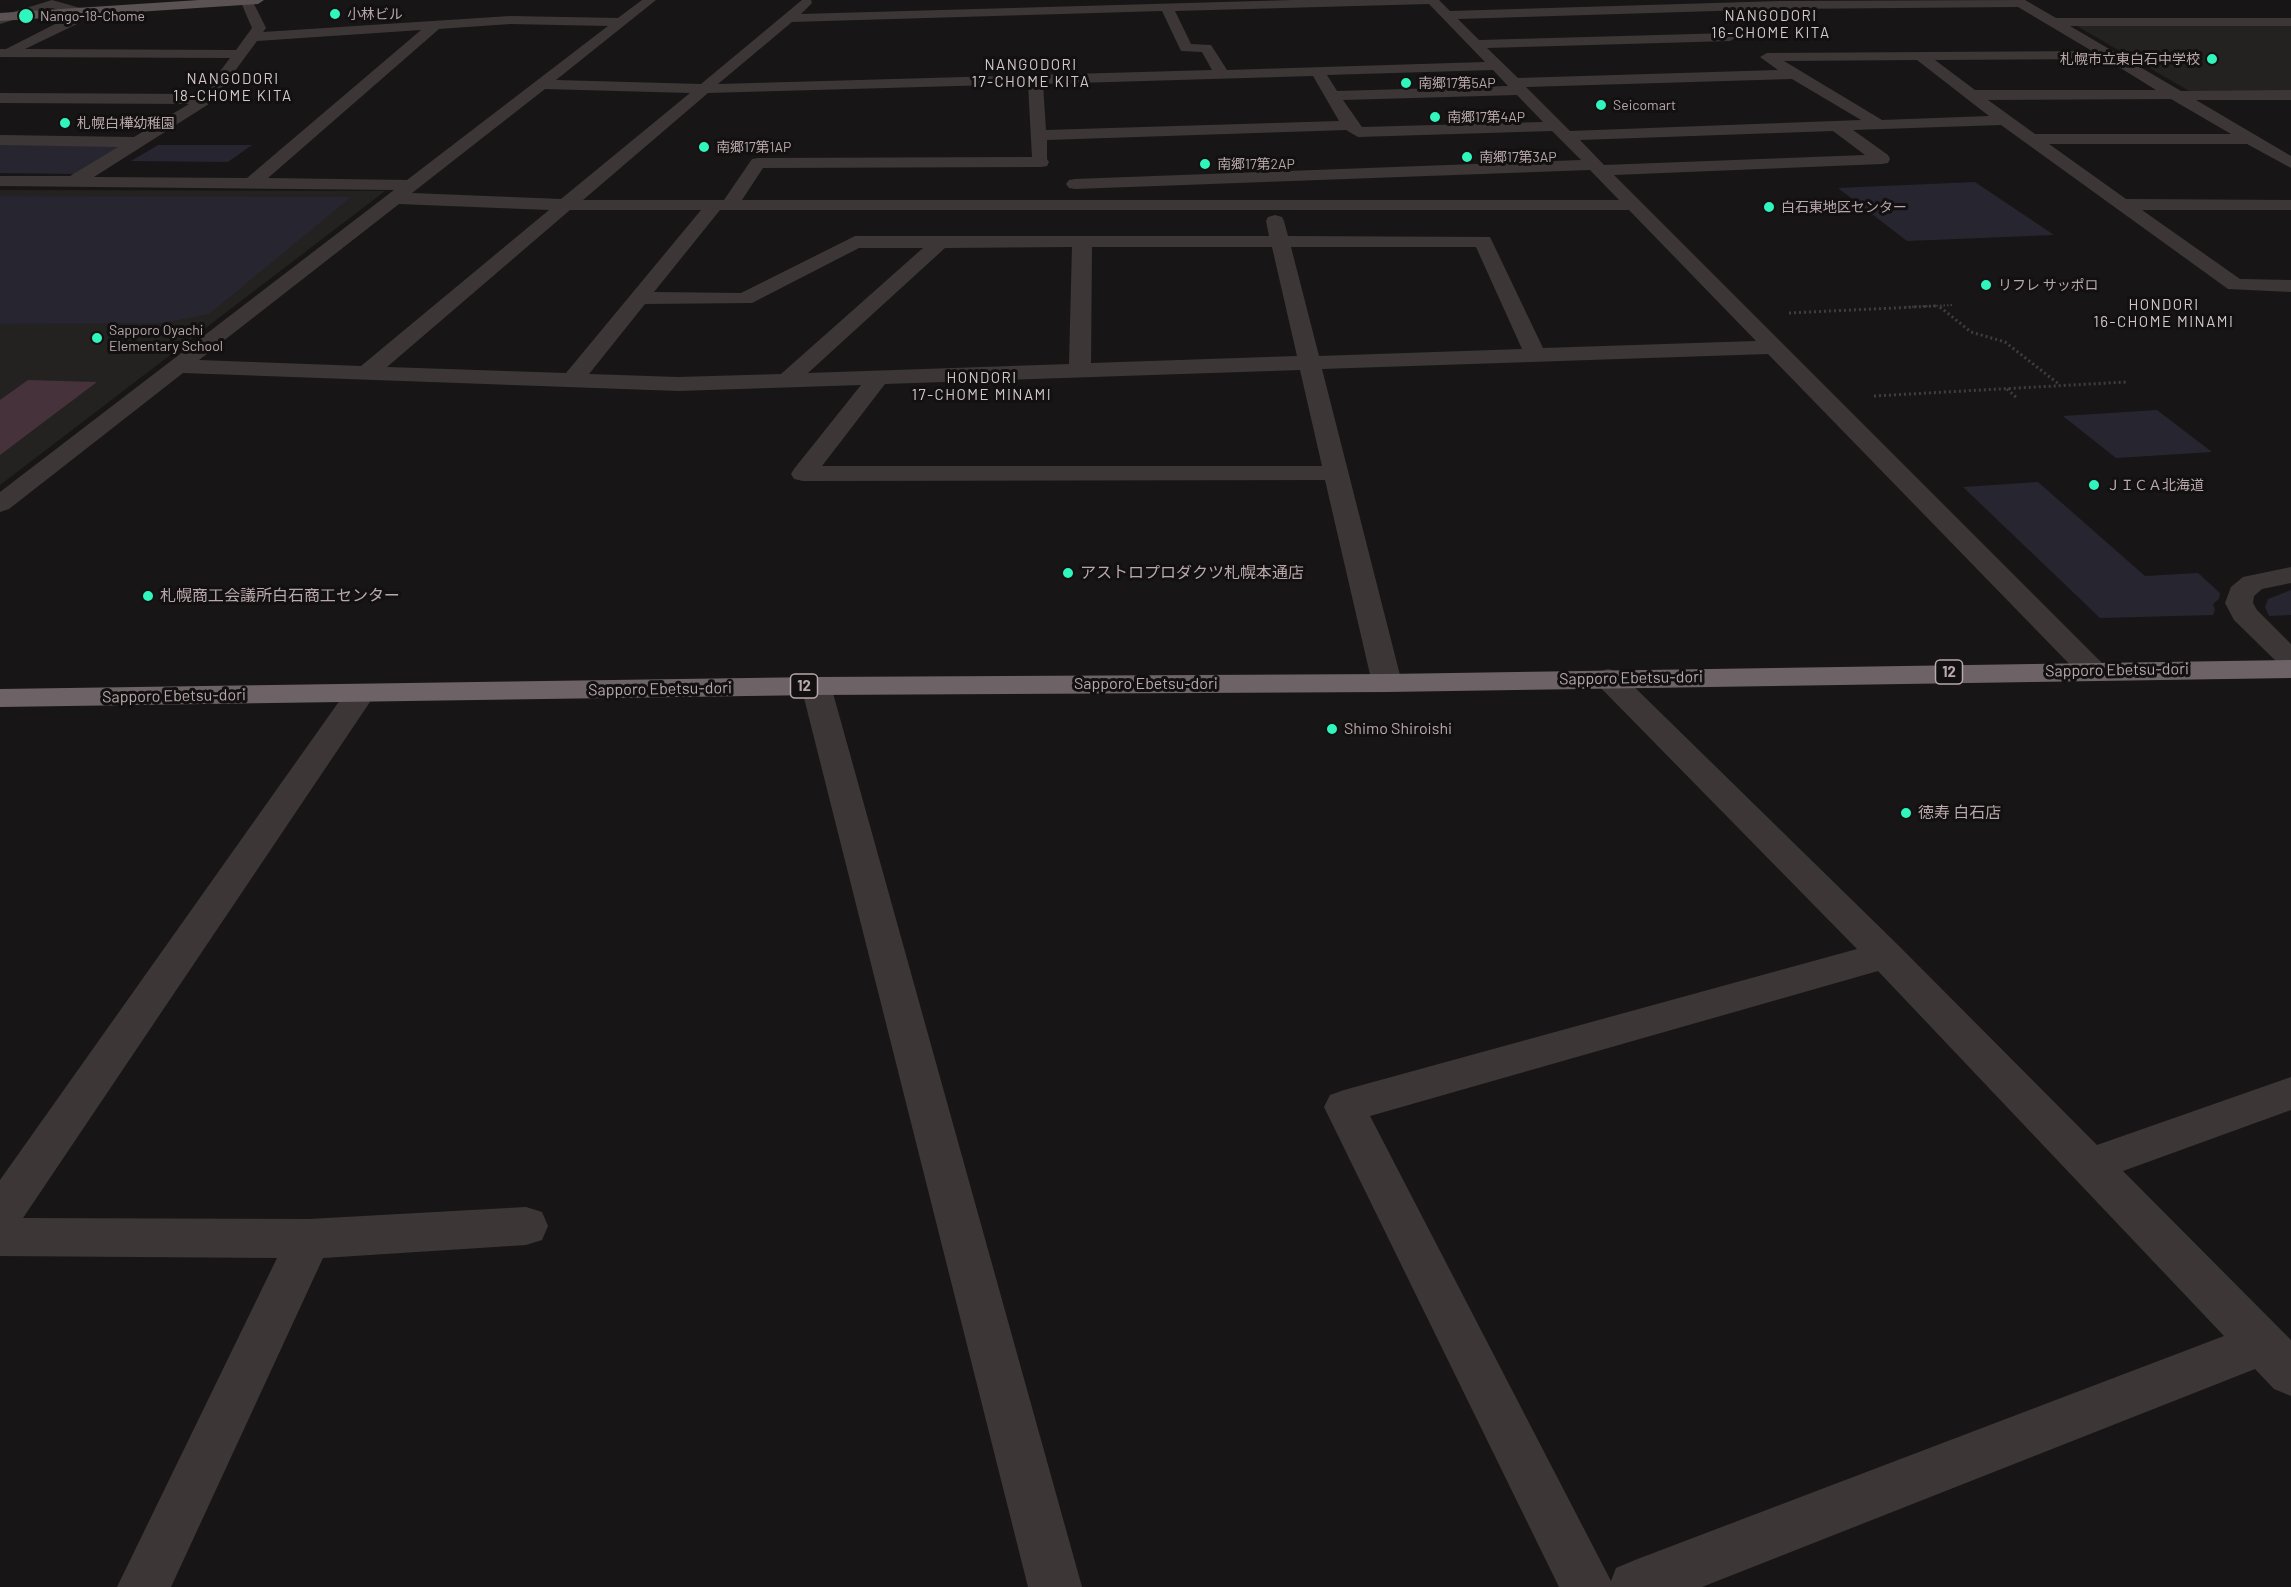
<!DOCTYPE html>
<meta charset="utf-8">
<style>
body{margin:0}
canvas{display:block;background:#171515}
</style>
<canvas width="2291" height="1587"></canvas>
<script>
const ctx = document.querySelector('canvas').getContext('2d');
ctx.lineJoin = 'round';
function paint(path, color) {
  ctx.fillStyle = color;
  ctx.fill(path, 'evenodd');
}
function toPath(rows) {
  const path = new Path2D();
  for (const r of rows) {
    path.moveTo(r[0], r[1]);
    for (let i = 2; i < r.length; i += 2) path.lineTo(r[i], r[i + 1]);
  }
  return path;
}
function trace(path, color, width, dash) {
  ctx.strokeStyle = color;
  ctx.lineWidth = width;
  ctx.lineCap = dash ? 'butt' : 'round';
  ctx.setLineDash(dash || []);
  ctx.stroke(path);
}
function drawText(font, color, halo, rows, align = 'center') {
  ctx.font = font + ' Barlow,"Noto Sans JP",sans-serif';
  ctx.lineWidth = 6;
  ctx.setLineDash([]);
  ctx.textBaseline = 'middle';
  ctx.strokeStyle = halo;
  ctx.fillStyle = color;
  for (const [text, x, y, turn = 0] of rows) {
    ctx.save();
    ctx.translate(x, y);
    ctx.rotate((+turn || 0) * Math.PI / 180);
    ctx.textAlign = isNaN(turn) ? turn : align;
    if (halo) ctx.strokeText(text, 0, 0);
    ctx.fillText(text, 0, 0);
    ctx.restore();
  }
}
const built = toPath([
 [2077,26,2291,26,2291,100,2273,93,2191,92],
 [0,190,385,191,0,485]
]);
const green = toPath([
 [0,143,126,145,76,174,0,173],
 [158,145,252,145,228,162,131,161],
 [1975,182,2054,235,1907,241,1838,188],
 [0,196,351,197,209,314,164,323,0,324],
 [2157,410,2212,452,2116,458,2063,416],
 [2038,482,2145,576,2198,573,2220,593,2219,599,2213,604,2215,610,2213,615,2100,618,1963,487],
 [2291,590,2291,615,2269,616,2265,607,2268,599]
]);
const water = toPath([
 [28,380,97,382,0,455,0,400]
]);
const pathFar1 = toPath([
 [1905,307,1954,305]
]);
const path = toPath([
 [1940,307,1971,332,2005,342,2060,385],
 [1789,313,1936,306],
 [2007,389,2018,399],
 [1874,396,2126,382]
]);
const minor = toPath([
 [52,0,84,9,86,12,77,24,25,49,236,50,252,28,240,0,252,0,266,28,263,32,510,16,618,18,642,0,656,0,556,80,701,84,802,0,811,0,812,3,801,14,1293,0,1439,0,1450,11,1780,1,2025,0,2056,18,2291,18,2291,26,2070,26,2181,91,2291,90,2291,100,2196,100,2291,156,2291,168,2247,144,2049,144,2126,199,2291,200,2291,210,2142,210,2240,279,2291,280,2291,292,2228,289,2001,125,1853,130,1888,155,1890,159,1888,163,1882,164,1614,175,2103,664,2107,670,2103,676,2092,679,2081,676,1768,354,1322,369,1402,683,1398,689,1387,692,1376,689,1372,683,1325,480,803,481,794,479,791,474,794,469,861,385,678,391,183,373,9,509,0,512,0,492,394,190,0,186,0,176,70,176,118,147,0,145,0,135,134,137,189,104,0,103,0,93,203,94,230,58,0,57,0,49,6,49,67,18,71,14,52,8,0,24,0,16,52,0],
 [1429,4,1485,62,1227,70,1211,45,1191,44,1175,11,1429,4],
 [2018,7,2092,51,1767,53,1760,57,1778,70,1518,78,1487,48,1730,41,1737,37,1730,33,1479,40,1458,19,1780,9,2018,7],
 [1162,11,1181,51,1202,52,1212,70,718,84,792,22,1162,11],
 [510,24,608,26,407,180,268,178,439,29,510,24],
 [421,30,247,178,94,177,212,102,257,41,421,30],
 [2106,59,2156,90,1975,90,1935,60,2106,59],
 [1917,60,1989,116,1882,120,1784,61,1917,60],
 [1493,70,1508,86,1337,91,1327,75,1493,70],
 [1313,76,1339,121,1046,130,1043,84,1313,76],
 [1792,79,1861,120,1570,131,1526,87,1792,79],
 [1028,84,1032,157,758,158,752,159,724,200,583,200,708,93,1028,84],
 [545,89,690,93,561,199,412,193,545,89],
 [1517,95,1543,122,1362,127,1343,100,1517,95],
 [2171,99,2231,134,2035,134,1988,100,2171,99],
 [1346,130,1358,137,1552,131,1581,160,1075,179,1069,180,1066,184,1069,188,1075,189,1590,170,1619,200,742,200,763,168,1041,167,1047,166,1049,162,1047,159,1047,140,1346,130],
 [1833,131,1865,155,1604,165,1580,140,1833,131],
 [399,204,549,210,361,366,199,360,399,204],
 [570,210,701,210,566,373,387,367,570,210],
 [720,210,1629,210,1756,341,1543,348,1490,237,1288,236,1284,221,1282,217,1275,215,1268,217,1266,221,1269,236,855,236,741,293,654,292,720,210],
 [1072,247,1069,364,808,373,945,248,1072,247],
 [1092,247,1272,247,1297,356,1091,363,1092,247],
 [1291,247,1476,247,1522,349,1319,356,1291,247],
 [859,248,923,248,781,374,678,377,589,374,645,304,752,303,859,248],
 [1300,370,1322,466,822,466,885,384,1300,370],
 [2291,567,2291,583,2262,589,2254,596,2253,603,2257,610,2291,644,2291,669,2281,666,2234,620,2225,603,2231,587,2243,577,2291,567],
 [1608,669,1619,672,1898,945,2097,1145,2291,1077,2291,1110,2123,1171,2291,1340,2291,1396,2274,1389,2255,1369,1702,1587,1559,1587,1324,1107,1330,1095,1344,1090,1857,949,1597,684,1593,678,1597,672,1608,669],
 [1878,971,2224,1336,1635,1560,1616,1568,1611,1581,1370,1116,1878,971],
 [816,677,827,680,831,686,1082,1587,1028,1587,801,686,805,680,816,677],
 [361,684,372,686,376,693,23,1218,309,1219,526,1207,542,1212,548,1226,542,1240,526,1245,323,1258,171,1587,117,1587,277,1258,0,1256,0,1180,350,686,361,684]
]);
const major = toPath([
 [199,0,264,0,258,4,0,21,0,13,199,0]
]);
const highway = toPath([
 [2291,660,2291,678,1387,692,816,695,0,707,0,689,816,677,1387,674,2291,660]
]);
const markers = [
 [335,14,6,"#30f5bd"],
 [26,16,8,"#30f5bd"],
 [2212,59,6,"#30f5bd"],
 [1406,83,6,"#30f5bd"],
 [1601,105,6,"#30f5bd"],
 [1435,117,6,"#30f5bd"],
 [65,123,6,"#30f5bd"],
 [704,147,6,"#30f5bd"],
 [1467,157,6,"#30f5bd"],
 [1205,164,6,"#30f5bd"],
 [1769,207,6,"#30f5bd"],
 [1986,285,6,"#30f5bd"],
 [97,338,6,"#30f5bd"],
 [2094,485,6,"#30f5bd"],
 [1068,573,6,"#30f5bd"],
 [148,596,6,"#30f5bd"],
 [1332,729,6,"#30f5bd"],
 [1906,813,6,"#30f5bd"]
];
const farPoinames = [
 ["小林ビル",347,14],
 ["Nango-18-Chome",40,16],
 ["札幌市立東白石中学校",2200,59,"right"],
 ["南郷17第5AP",1418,83],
 ["Seicomart",1613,105],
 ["南郷17第4AP",1447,117],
 ["札幌白樺幼稚園",77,123],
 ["南郷17第1AP",716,147],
 ["南郷17第3AP",1479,157],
 ["南郷17第2AP",1217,164],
 ["白石東地区センター",1781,207],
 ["リフレ サッポロ",1998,285],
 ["Sapporo Oyachi",109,330],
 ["Elementary School",109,346],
 ["ＪＩＣＡ北海道",2106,485]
];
const farNeighbourhoodnames = [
 ["NANGODORI",1771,16],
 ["16-CHOME KITA",1771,33],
 ["NANGODORI",1031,65],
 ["17-CHOME KITA",1031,82],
 ["NANGODORI",233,79],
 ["18-CHOME KITA",233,96],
 ["HONDORI",2164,305],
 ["16-CHOME MINAMI",2164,322],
 ["HONDORI",982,378],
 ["17-CHOME MINAMI",982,395]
];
const shields = [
 [1949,672,27],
 [804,686,27]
];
const shieldNames = [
 ["12",1949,672],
 ["12",804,686]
];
const poiNames = [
 ["アストロプロダクツ札幌本通店",1080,573],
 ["札幌商工会議所白石商工センター",160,596],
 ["Shimo Shiroishi",1344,729],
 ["徳寿 白石店",1918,813]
];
const streetNames = [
 ["Sapporo Ebetsu-dori",2117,670,-1],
 ["Sapporo Ebetsu-dori",1631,678,-1],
 ["Sapporo Ebetsu-dori",1146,684],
 ["Sapporo Ebetsu-dori",660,689,-1],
 ["Sapporo Ebetsu-dori",174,696,-1]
];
paint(built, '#242121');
paint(green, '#27252f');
paint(water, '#45323b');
trace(pathFar1, '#433c3e', 2, [1.5, 2]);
trace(path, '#433c3e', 3, [2, 3]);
paint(minor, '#3c3637');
paint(major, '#5b5254');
paint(highway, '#6d6265');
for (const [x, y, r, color] of markers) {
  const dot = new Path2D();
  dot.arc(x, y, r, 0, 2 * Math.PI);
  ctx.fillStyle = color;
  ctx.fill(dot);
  trace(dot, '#121010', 2);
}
drawText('14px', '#b8a7ab', '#121010', farPoinames, 'left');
ctx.letterSpacing = '1.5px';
drawText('15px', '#d4c8cb', '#121010', farNeighbourhoodnames);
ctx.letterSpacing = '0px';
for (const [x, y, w] of shields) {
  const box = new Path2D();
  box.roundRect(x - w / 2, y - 12, w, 24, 4.5);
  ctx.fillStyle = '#121010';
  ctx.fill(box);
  trace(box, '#b8a7ab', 1.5);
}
drawText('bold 15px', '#b8a7ab', null, shieldNames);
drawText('16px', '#b8a7ab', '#121010', poiNames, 'left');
drawText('16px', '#b8a7ab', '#121010', streetNames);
</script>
